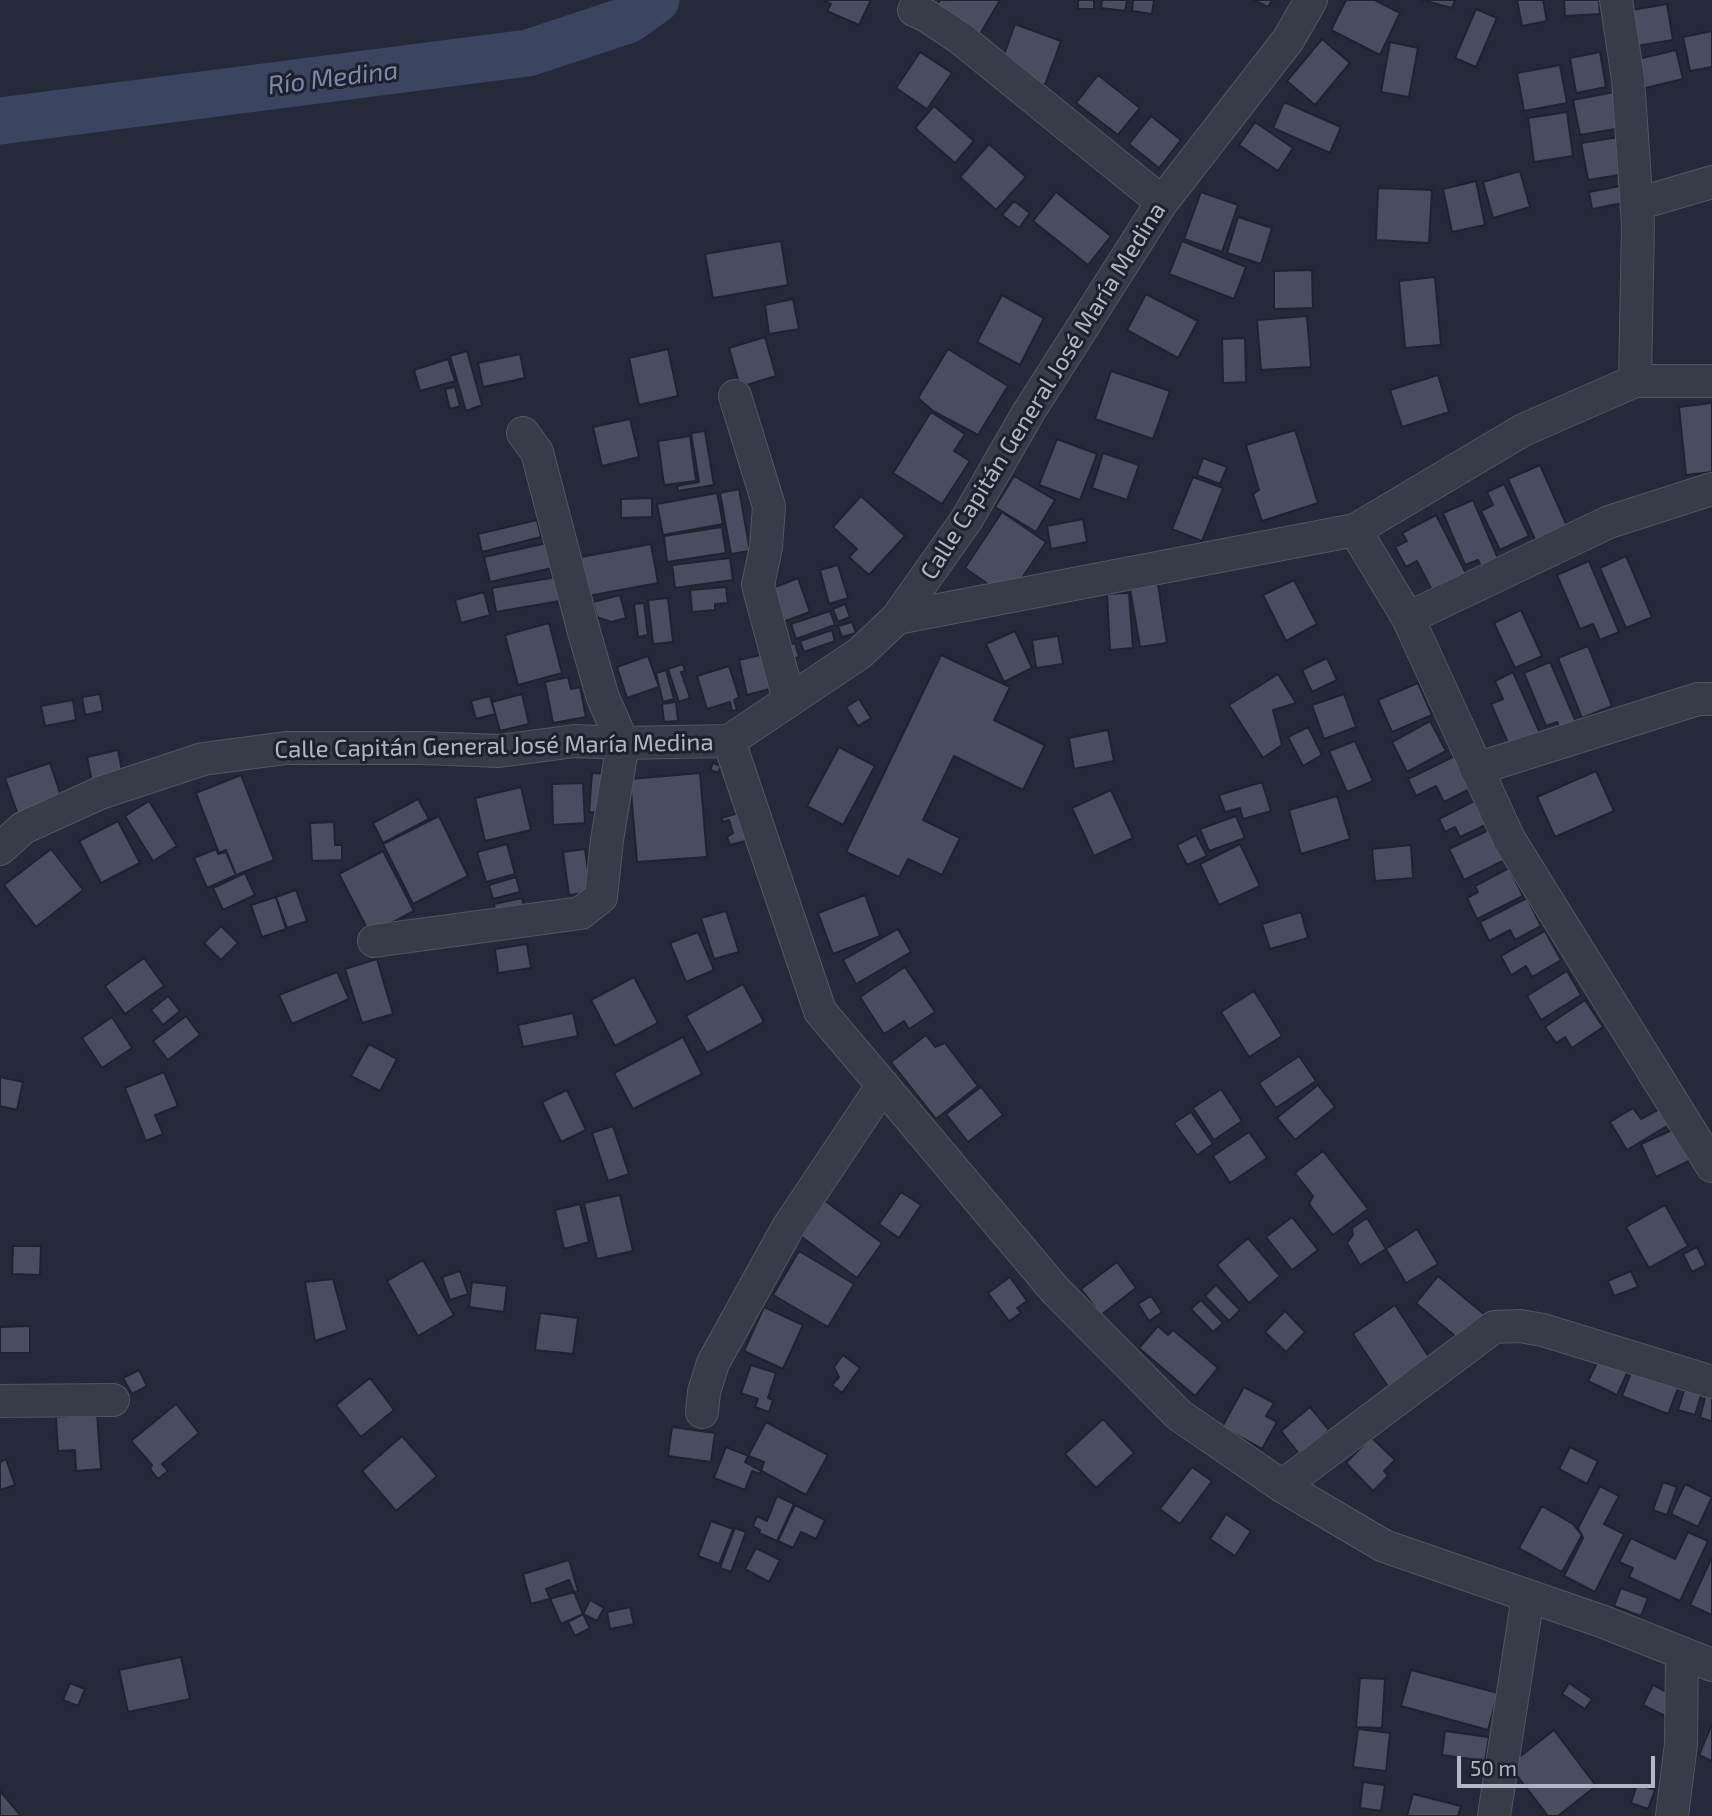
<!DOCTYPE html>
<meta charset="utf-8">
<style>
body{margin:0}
#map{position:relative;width:1712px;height:1816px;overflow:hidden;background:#242a39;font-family:"Exo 2",sans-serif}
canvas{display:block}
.scale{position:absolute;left:1457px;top:1756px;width:198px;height:32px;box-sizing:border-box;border:4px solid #b3b7c5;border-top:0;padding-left:9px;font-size:21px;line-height:24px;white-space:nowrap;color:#b3b7c5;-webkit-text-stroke:5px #1d212e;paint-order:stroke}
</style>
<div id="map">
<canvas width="1712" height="1816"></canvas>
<div class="scale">50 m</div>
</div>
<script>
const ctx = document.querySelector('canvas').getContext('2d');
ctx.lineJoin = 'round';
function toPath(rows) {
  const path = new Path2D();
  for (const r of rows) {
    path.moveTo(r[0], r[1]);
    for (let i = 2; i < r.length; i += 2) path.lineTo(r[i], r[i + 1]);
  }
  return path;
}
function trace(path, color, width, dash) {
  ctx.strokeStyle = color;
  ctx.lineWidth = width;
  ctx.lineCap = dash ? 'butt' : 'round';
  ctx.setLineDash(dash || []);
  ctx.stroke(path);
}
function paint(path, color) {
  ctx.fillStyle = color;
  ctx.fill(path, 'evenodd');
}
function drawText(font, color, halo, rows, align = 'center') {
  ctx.font = font + ' "Exo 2",sans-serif';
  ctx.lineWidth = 6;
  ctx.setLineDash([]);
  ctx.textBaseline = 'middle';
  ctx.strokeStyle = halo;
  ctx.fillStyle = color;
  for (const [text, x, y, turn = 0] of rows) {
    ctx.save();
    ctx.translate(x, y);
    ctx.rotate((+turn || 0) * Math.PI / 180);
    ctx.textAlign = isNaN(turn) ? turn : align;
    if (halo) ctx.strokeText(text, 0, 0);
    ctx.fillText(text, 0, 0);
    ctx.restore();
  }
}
const river = toPath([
 [0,121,528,53,628,20,656,0]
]);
const building = toPath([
 [823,0,871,0,859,25,827,11,831,4,823,0],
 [940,0,1000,0,976,41,932,14,940,0],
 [1078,0,1094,0,1094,9,1078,9,1078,0],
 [1102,0,1127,0,1125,11,1101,8,1102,0],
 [1133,0,1154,0,1152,14,1132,11,1133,0],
 [1254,0,1272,0,1268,7,1254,0],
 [1346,0,1375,0,1400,13,1380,55,1331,30,1346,0],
 [1422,0,1455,0,1452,8,1422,0],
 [1517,0,1543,0,1547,21,1522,26,1517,0],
 [1564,0,1599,0,1600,14,1565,16,1564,0],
 [1667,4,1673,40,1637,46,1632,10,1667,4],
 [1476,9,1497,18,1476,67,1455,58,1476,9],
 [1015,24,1061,41,1045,85,999,69,1015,24],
 [1712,31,1712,67,1690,71,1683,37,1712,31],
 [1322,39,1350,63,1315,105,1287,81,1322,39],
 [1390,42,1418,48,1409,97,1381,92,1390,42],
 [1676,50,1683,79,1641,89,1634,60,1676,50],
 [920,52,952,73,927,109,896,88,920,52],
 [1600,52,1606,87,1576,93,1570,58,1600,52],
 [1560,65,1567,103,1524,111,1517,73,1560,65],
 [1098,75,1140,108,1118,135,1076,103,1098,75],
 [1614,92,1621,128,1580,135,1573,100,1614,92],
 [1284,102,1341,127,1330,153,1273,128,1284,102],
 [934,106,974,141,955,163,915,128,934,106],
 [1567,112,1573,156,1534,162,1528,118,1567,112],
 [1151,116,1181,140,1159,168,1129,144,1151,116],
 [1255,122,1293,148,1278,171,1239,145,1255,122],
 [1619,137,1625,174,1588,180,1581,143,1619,137],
 [989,144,1026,177,996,210,960,177,989,144],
 [1520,171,1530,207,1493,218,1483,182,1520,171],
 [1476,181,1485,225,1452,232,1443,189,1476,181],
 [1620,186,1623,203,1592,209,1589,192,1620,186],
 [1378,188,1432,190,1429,243,1376,240,1378,188],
 [1056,192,1111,236,1088,265,1033,221,1056,192],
 [1201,192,1238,205,1222,252,1184,239,1201,192],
 [1014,201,1030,213,1019,228,1002,215,1014,201],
 [1238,217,1272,228,1261,264,1227,253,1238,217],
 [781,241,788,285,713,298,705,254,781,241],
 [1182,241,1246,267,1234,299,1169,274,1182,241],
 [1312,270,1313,308,1274,309,1274,271,1312,270],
 [1435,277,1441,345,1405,348,1399,281,1435,277],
 [1146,294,1198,321,1178,358,1127,330,1146,294],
 [1002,295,1044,318,1020,365,977,342,1002,295],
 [793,299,799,329,769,334,765,305,793,299],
 [1307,316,1311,367,1261,370,1257,320,1307,316],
 [765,337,776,376,740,387,729,348,765,337],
 [1245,338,1246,382,1223,383,1222,339,1245,338],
 [668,349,678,396,639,405,629,358,668,349],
 [948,349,1008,386,978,435,933,411,918,398,948,349],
 [467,351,482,405,466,411,450,356,467,351],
 [520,354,525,378,483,387,478,363,520,354],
 [448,359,455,381,420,391,414,370,448,359],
 [1111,371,1170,391,1153,439,1095,419,1111,371],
 [1438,375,1449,412,1402,427,1390,390,1438,375],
 [455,387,460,406,450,409,445,389,455,387],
 [1712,403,1712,472,1686,475,1679,407,1712,403],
 [931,412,965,434,954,451,970,461,942,504,893,473,931,412],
 [630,419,639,457,602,466,593,427,630,419],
 [1295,430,1318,503,1262,521,1253,494,1259,490,1246,445,1295,430],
 [705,431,714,485,678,491,677,486,699,482,691,433,705,431],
 [690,436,696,481,664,485,658,441,690,436],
 [1057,439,1097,454,1080,500,1039,485,1057,439],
 [1103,453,1139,465,1127,500,1092,488,1103,453],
 [1203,458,1227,467,1220,484,1197,475,1203,458],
 [1540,465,1568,528,1536,542,1508,479,1540,465],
 [1014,476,1055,500,1036,532,995,507,1014,476],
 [1193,477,1223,488,1202,541,1172,529,1193,477],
 [1504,484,1529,536,1500,550,1481,511,1493,505,1487,492,1504,484],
 [739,489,750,551,731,554,720,493,739,489],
 [717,493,723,524,663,535,657,504,717,493],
 [861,496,905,536,869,575,849,557,857,549,833,527,861,496],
 [652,498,652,517,621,518,621,499,652,498],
 [1473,500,1500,563,1483,570,1478,560,1465,565,1443,513,1473,500],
 [1002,512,1046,542,1022,578,995,589,965,568,1002,512],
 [1436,515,1469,579,1435,596,1417,561,1406,567,1395,547,1407,541,1402,533,1436,515],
 [1083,519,1087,542,1051,549,1047,526,1083,519],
 [537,520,541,537,482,552,478,534,537,520],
 [722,527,726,553,667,562,664,536,722,527],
 [547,543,552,568,490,582,484,557,547,543],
 [651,544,658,583,588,596,581,557,651,544],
 [1626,556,1652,617,1626,628,1600,568,1626,556],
 [730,558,733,580,675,588,672,565,730,558],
 [1589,561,1619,632,1600,640,1593,624,1580,629,1557,575,1589,561],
 [838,565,848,598,829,604,820,570,838,565],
 [556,577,560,601,496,612,492,588,556,577],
 [798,578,810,612,780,623,768,590,798,578],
 [1294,580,1317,624,1286,641,1263,595,1294,580],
 [1158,584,1167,643,1140,647,1130,589,1158,584],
 [726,587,728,603,715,604,715,610,692,612,690,590,726,587],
 [484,592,490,615,461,623,455,600,484,592],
 [1129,593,1133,648,1110,650,1107,594,1129,593],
 [620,595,626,618,611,622,597,617,593,602,620,595],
 [668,598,673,642,653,644,648,600,668,598],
 [644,603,648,635,638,637,634,604,644,603],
 [845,604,850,617,838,622,833,609,845,604],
 [1521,610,1542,656,1515,668,1494,623,1521,610],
 [830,611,835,625,796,639,791,624,830,611],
 [852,622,856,633,842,637,838,626,852,622],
 [549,623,562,673,518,685,505,635,549,623],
 [832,630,835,641,804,652,800,641,832,630],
 [1015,631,1032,668,1004,682,986,644,1015,631],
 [1058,636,1063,664,1036,668,1032,640,1058,636],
 [795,643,799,657,791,659,787,646,795,643],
 [1588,646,1612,706,1582,718,1558,658,1588,646],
 [769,653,777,687,747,695,739,660,769,653],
 [941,655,1010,687,994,720,1045,745,1023,790,954,756,923,820,960,838,942,875,908,859,899,877,846,852,941,655],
 [648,656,659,687,627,698,617,667,648,656],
 [1327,658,1337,680,1312,692,1302,670,1327,658],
 [1550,662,1576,722,1560,729,1557,722,1546,726,1524,673,1550,662],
 [683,664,685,671,681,672,690,698,679,702,668,669,683,664],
 [729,666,739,697,734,700,737,710,732,711,730,702,707,709,697,676,729,666],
 [666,670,674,699,663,702,656,673,666,670],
 [1513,672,1543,740,1513,754,1491,704,1503,699,1495,681,1513,672],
 [1278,674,1296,703,1273,710,1282,745,1263,758,1229,705,1278,674],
 [568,677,571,689,580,687,586,717,553,723,545,682,568,677],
 [1418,683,1432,715,1392,732,1378,700,1418,683],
 [100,694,103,711,85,715,82,697,100,694],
 [522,694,529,724,500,731,492,702,522,694],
 [1344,694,1356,727,1324,739,1312,705,1344,694],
 [490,696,495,714,476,719,471,701,490,696],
 [859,699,871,718,858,726,846,707,859,699],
 [73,700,76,720,45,726,41,706,73,700],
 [676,702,678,721,664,722,662,704,676,702],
 [1430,721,1446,751,1407,772,1392,742,1430,721],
 [1308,727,1322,755,1303,766,1288,737,1308,727],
 [1108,730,1114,761,1074,769,1069,738,1108,730],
 [1355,741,1373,781,1347,792,1329,751,1355,741],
 [839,747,875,766,843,825,807,806,839,747],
 [118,750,123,776,92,782,87,757,118,750],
 [1459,754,1474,787,1444,802,1436,786,1416,796,1408,779,1459,754],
 [50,763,63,802,19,818,5,778,50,763],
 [713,763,721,766,718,773,710,770,713,763],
 [1596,771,1614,811,1555,837,1537,797,1596,771],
 [592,773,611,774,608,813,589,812,592,773],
 [700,773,707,857,637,862,630,779,700,773],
 [241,775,274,860,236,875,226,850,219,853,196,793,241,775],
 [1262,782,1271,811,1243,819,1240,808,1225,812,1219,795,1262,782],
 [583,783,585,823,553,825,552,784,583,783],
 [521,787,531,830,485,841,475,798,521,787],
 [1111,790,1133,838,1094,856,1072,808,1111,790],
 [1337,796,1350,839,1301,854,1289,810,1337,796],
 [1480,798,1492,822,1460,837,1455,827,1445,832,1439,819,1480,798],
 [418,799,429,819,383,843,373,823,418,799],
 [149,801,177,846,153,861,125,816,149,801],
 [746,811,753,839,730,845,727,837,733,833,729,820,723,822,721,818,746,811],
 [439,816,468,876,413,904,383,844,439,816],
 [1236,816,1245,838,1209,851,1200,829,1236,816],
 [118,821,140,863,101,883,79,841,118,821],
 [334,822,335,845,342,845,342,860,312,861,310,823,334,822],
 [1495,827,1509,858,1464,880,1449,849,1495,827],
 [1196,835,1207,856,1187,865,1177,845,1196,835],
 [507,844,515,874,486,882,477,852,507,844],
 [1240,844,1260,886,1219,905,1200,864,1240,844],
 [1411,845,1413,878,1375,881,1372,849,1411,845],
 [51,849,83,890,36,927,4,885,51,849],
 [216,849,218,854,226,852,236,875,207,888,194,858,216,849],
 [585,849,591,892,569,895,563,852,585,849],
 [383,851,414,911,370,934,339,874,383,851],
 [1509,868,1523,896,1477,919,1467,898,1478,892,1475,886,1509,868],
 [245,873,255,895,223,910,213,888,245,873],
 [516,877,520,892,493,899,489,885,516,877],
 [296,890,307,921,287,928,276,897,296,890],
 [865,895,880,936,833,954,818,913,865,895],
 [276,897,286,929,262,937,251,905,276,897],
 [522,898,526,915,498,922,494,904,522,898],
 [1527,898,1541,926,1515,940,1510,930,1489,941,1480,922,1527,898],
 [726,911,739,952,714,959,701,918,726,911],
 [1301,912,1308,938,1270,949,1262,924,1301,912],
 [221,926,238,943,221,960,204,943,221,926],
 [898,929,911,952,856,984,843,960,898,929],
 [1545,931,1561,960,1532,977,1526,966,1511,975,1501,956,1545,931],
 [698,932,714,970,686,982,670,943,698,932],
 [527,944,531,968,498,973,495,949,527,944],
 [144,958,164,986,125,1014,105,986,144,958],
 [377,959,393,1014,362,1023,345,969,377,959],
 [905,967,935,1012,909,1029,904,1021,884,1034,860,997,905,967],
 [1567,971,1581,995,1541,1020,1527,996,1567,971],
 [337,972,349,999,292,1024,279,995,337,972],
 [634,977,658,1023,615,1046,591,1000,634,977],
 [743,984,764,1022,707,1053,686,1016,743,984],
 [1254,991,1282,1036,1249,1057,1221,1012,1254,991],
 [168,996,180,1011,163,1025,151,1010,168,996],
 [1585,1000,1603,1027,1572,1048,1565,1037,1556,1043,1545,1027,1585,1000],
 [573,1013,578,1036,523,1047,518,1025,573,1013],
 [186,1016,200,1035,168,1060,153,1041,186,1016],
 [112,1017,132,1048,102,1068,82,1038,112,1017],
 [926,1035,935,1047,945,1043,978,1086,936,1119,891,1062,926,1035],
 [683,1037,702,1074,633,1109,614,1073,683,1037],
 [369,1044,397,1059,380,1091,351,1076,369,1044],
 [1299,1056,1316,1081,1276,1108,1259,1083,1299,1056],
 [164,1072,178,1106,155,1115,163,1134,146,1141,125,1088,164,1072],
 [0,1077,23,1082,17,1110,0,1106,0,1077],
 [1318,1085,1335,1107,1295,1140,1277,1118,1318,1085],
 [981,1087,1003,1115,968,1142,946,1114,981,1087],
 [1221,1089,1242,1121,1214,1140,1193,1108,1221,1089],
 [567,1090,586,1130,561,1142,542,1102,567,1090],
 [1663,1107,1672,1123,1627,1150,1610,1122,1633,1108,1641,1119,1663,1107],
 [1191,1112,1213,1144,1197,1155,1174,1123,1191,1112],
 [613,1126,629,1174,608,1181,592,1133,613,1126],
 [1681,1126,1695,1158,1656,1177,1641,1144,1681,1126],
 [1249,1132,1267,1158,1230,1183,1213,1156,1249,1132],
 [1323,1151,1368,1209,1333,1235,1309,1204,1313,1196,1295,1173,1323,1151],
 [901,1192,921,1205,899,1238,879,1224,901,1192],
 [620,1195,633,1251,597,1259,584,1203,620,1195],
 [824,1200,882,1243,857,1278,799,1235,824,1200],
 [580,1204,589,1242,564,1249,555,1210,580,1204],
 [1665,1205,1688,1246,1649,1268,1626,1227,1665,1205],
 [1292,1217,1318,1250,1292,1270,1266,1237,1292,1217],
 [1367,1218,1386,1249,1360,1265,1347,1243,1353,1235,1352,1228,1367,1218],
 [1417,1229,1438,1264,1406,1283,1386,1249,1417,1229],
 [1248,1238,1280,1276,1249,1303,1217,1265,1248,1238],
 [13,1246,41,1246,40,1275,12,1274,13,1246],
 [1697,1247,1706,1265,1692,1272,1683,1254,1697,1247],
 [799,1251,854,1284,828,1327,773,1295,799,1251],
 [423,1260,454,1315,418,1336,387,1281,423,1260],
 [1117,1262,1136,1288,1101,1315,1081,1289,1117,1262],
 [460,1271,468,1294,450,1300,442,1277,460,1271],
 [1631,1271,1638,1287,1614,1296,1608,1281,1631,1271],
 [1438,1276,1485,1315,1462,1342,1416,1303,1438,1276],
 [1010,1277,1027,1301,1017,1308,1021,1313,1009,1321,988,1293,1010,1277],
 [333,1279,347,1330,315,1341,305,1282,333,1279],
 [472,1282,507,1286,504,1312,469,1307,472,1282],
 [1216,1285,1240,1310,1229,1321,1205,1296,1216,1285],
 [1151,1296,1162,1312,1149,1321,1138,1304,1151,1296],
 [1201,1300,1223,1323,1213,1332,1191,1309,1201,1300],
 [1395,1305,1431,1360,1389,1388,1353,1334,1395,1305],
 [764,1307,803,1325,783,1369,744,1351,764,1307],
 [1285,1311,1305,1332,1286,1352,1265,1332,1285,1311],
 [540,1313,578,1318,573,1354,535,1350,540,1313],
 [30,1326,30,1353,0,1353,0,1327,30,1326],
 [1158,1326,1168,1335,1173,1330,1218,1368,1195,1396,1139,1348,1158,1326],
 [843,1355,860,1368,842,1393,832,1385,839,1377,834,1367,843,1355],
 [1600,1357,1628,1371,1617,1395,1588,1381,1600,1357],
 [751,1365,776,1373,768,1398,773,1400,769,1412,755,1407,758,1399,741,1393,751,1365],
 [1633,1368,1679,1386,1668,1414,1622,1396,1633,1368],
 [139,1370,147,1386,132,1394,123,1378,139,1370],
 [370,1378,394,1410,361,1437,336,1405,370,1378],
 [1686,1384,1703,1389,1695,1415,1678,1410,1686,1384],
 [1244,1387,1274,1403,1266,1416,1277,1422,1262,1449,1222,1427,1244,1387],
 [1707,1389,1712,1390,1712,1421,1700,1418,1707,1389],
 [176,1404,199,1433,162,1464,168,1471,158,1479,150,1469,152,1465,131,1441,176,1404],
 [1310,1407,1329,1430,1300,1455,1281,1431,1310,1407],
 [97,1414,101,1469,76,1471,75,1450,58,1451,56,1417,97,1414],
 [1103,1419,1134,1453,1096,1488,1065,1454,1103,1419],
 [766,1422,828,1455,806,1495,745,1462,766,1422],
 [672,1427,715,1433,711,1462,668,1456,672,1427],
 [402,1436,437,1476,396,1511,362,1471,402,1436],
 [1371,1437,1395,1460,1384,1471,1388,1476,1373,1491,1346,1463,1371,1437],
 [726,1447,764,1462,760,1474,752,1471,745,1490,714,1478,726,1447],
 [1570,1447,1598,1461,1587,1484,1559,1469,1570,1447],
 [6,1459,15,1485,0,1490,0,1462,6,1459],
 [1192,1467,1212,1481,1180,1524,1160,1509,1192,1467],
 [1663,1482,1677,1487,1667,1515,1653,1510,1663,1482],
 [1685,1484,1712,1497,1698,1527,1671,1514,1685,1484],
 [1600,1486,1619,1496,1604,1524,1624,1534,1595,1592,1564,1576,1583,1538,1578,1528,1600,1486],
 [777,1496,794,1504,777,1541,759,1533,760,1530,753,1526,757,1516,767,1521,777,1496],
 [795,1505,825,1520,816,1539,801,1532,793,1548,778,1541,795,1505],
 [1542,1506,1573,1524,1582,1535,1562,1572,1519,1548,1542,1506],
 [1226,1514,1251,1531,1235,1556,1210,1539,1226,1514],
 [711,1521,733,1529,719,1564,698,1556,711,1521],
 [735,1528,746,1532,731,1572,720,1568,735,1528],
 [1688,1532,1708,1541,1680,1601,1629,1577,1633,1568,1619,1562,1631,1538,1675,1559,1688,1532],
 [756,1548,780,1560,769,1582,745,1569,756,1548],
 [1711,1559,1712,1559,1712,1615,1690,1605,1711,1559],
 [569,1560,578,1591,531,1604,523,1574,569,1560],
 [569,1580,583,1614,561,1624,546,1589,569,1580],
 [1621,1588,1648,1598,1641,1616,1614,1606,1621,1588],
 [590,1600,604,1608,597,1621,583,1614,590,1600],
 [630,1607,634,1624,610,1629,607,1612,630,1607],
 [583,1614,590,1628,575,1636,568,1622,583,1614],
 [181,1657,190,1699,128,1712,119,1670,181,1657],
 [1411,1670,1498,1693,1488,1730,1401,1706,1411,1670],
 [1360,1678,1385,1679,1382,1728,1356,1727,1360,1678],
 [70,1683,85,1689,78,1706,63,1700,70,1683],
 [1569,1683,1592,1699,1585,1709,1562,1694,1569,1683],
 [1653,1685,1679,1698,1669,1718,1643,1705,1653,1685],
 [1712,1724,1712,1761,1699,1755,1712,1724],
 [1358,1729,1390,1733,1386,1771,1353,1767,1358,1729],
 [1554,1730,1596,1786,1558,1816,1548,1816,1509,1765,1554,1730],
 [1445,1731,1489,1737,1485,1761,1442,1755,1445,1731],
 [1363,1782,1385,1785,1381,1811,1360,1808,1363,1782],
 [1637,1784,1655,1790,1648,1809,1631,1803,1637,1784],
 [0,1791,21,1816,0,1816,0,1791],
 [1413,1794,1461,1806,1458,1816,1407,1816,1413,1794]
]);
const minor = toPath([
 [1616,0,1628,79,1638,224,1635,381],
 [914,10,927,16,960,38,1162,202],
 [1637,204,1712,182],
 [735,396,769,506,766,547,758,585,789,700],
 [1355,530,1408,618,1509,839,1712,1166],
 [897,618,1355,530,1523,430,1635,381,1712,381],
 [1408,618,1609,522,1712,489],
 [729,741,820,1011,1055,1290,1179,1415,1282,1486,1384,1546,1604,1622,1712,1665],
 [1476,769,1698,699,1712,699],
 [0,849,23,828,100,793,203,759,286,748,423,748,499,751,575,741,623,743,729,741,860,653,897,618,967,519,1028,413,1162,202,1288,40,1311,0],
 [374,941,581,913,601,897,607,840,623,743,603,698,584,632,537,452,523,433],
 [0,1401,113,1400],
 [702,1412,704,1392,713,1363,787,1229,883,1085],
 [1282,1486,1494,1327,1520,1326,1543,1330,1712,1382],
 [1494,1816,1528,1596],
 [1672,1816,1681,1744,1682,1653]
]);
const streetNames = [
 ["Calle Capitán General José María Medina",1043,391,-58],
 ["Calle Capitán General José María Medina",494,746,-1]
];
const waterNames = [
 ["Río Medina",333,78,-7]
];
trace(river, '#3b4560', 47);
paint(building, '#494d5f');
trace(building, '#1f2330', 2);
trace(minor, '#535764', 34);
trace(minor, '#383c49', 32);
drawText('24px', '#b3b7c5', '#1d212e', streetNames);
drawText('italic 26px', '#7d8aaa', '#1d212e', waterNames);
</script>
